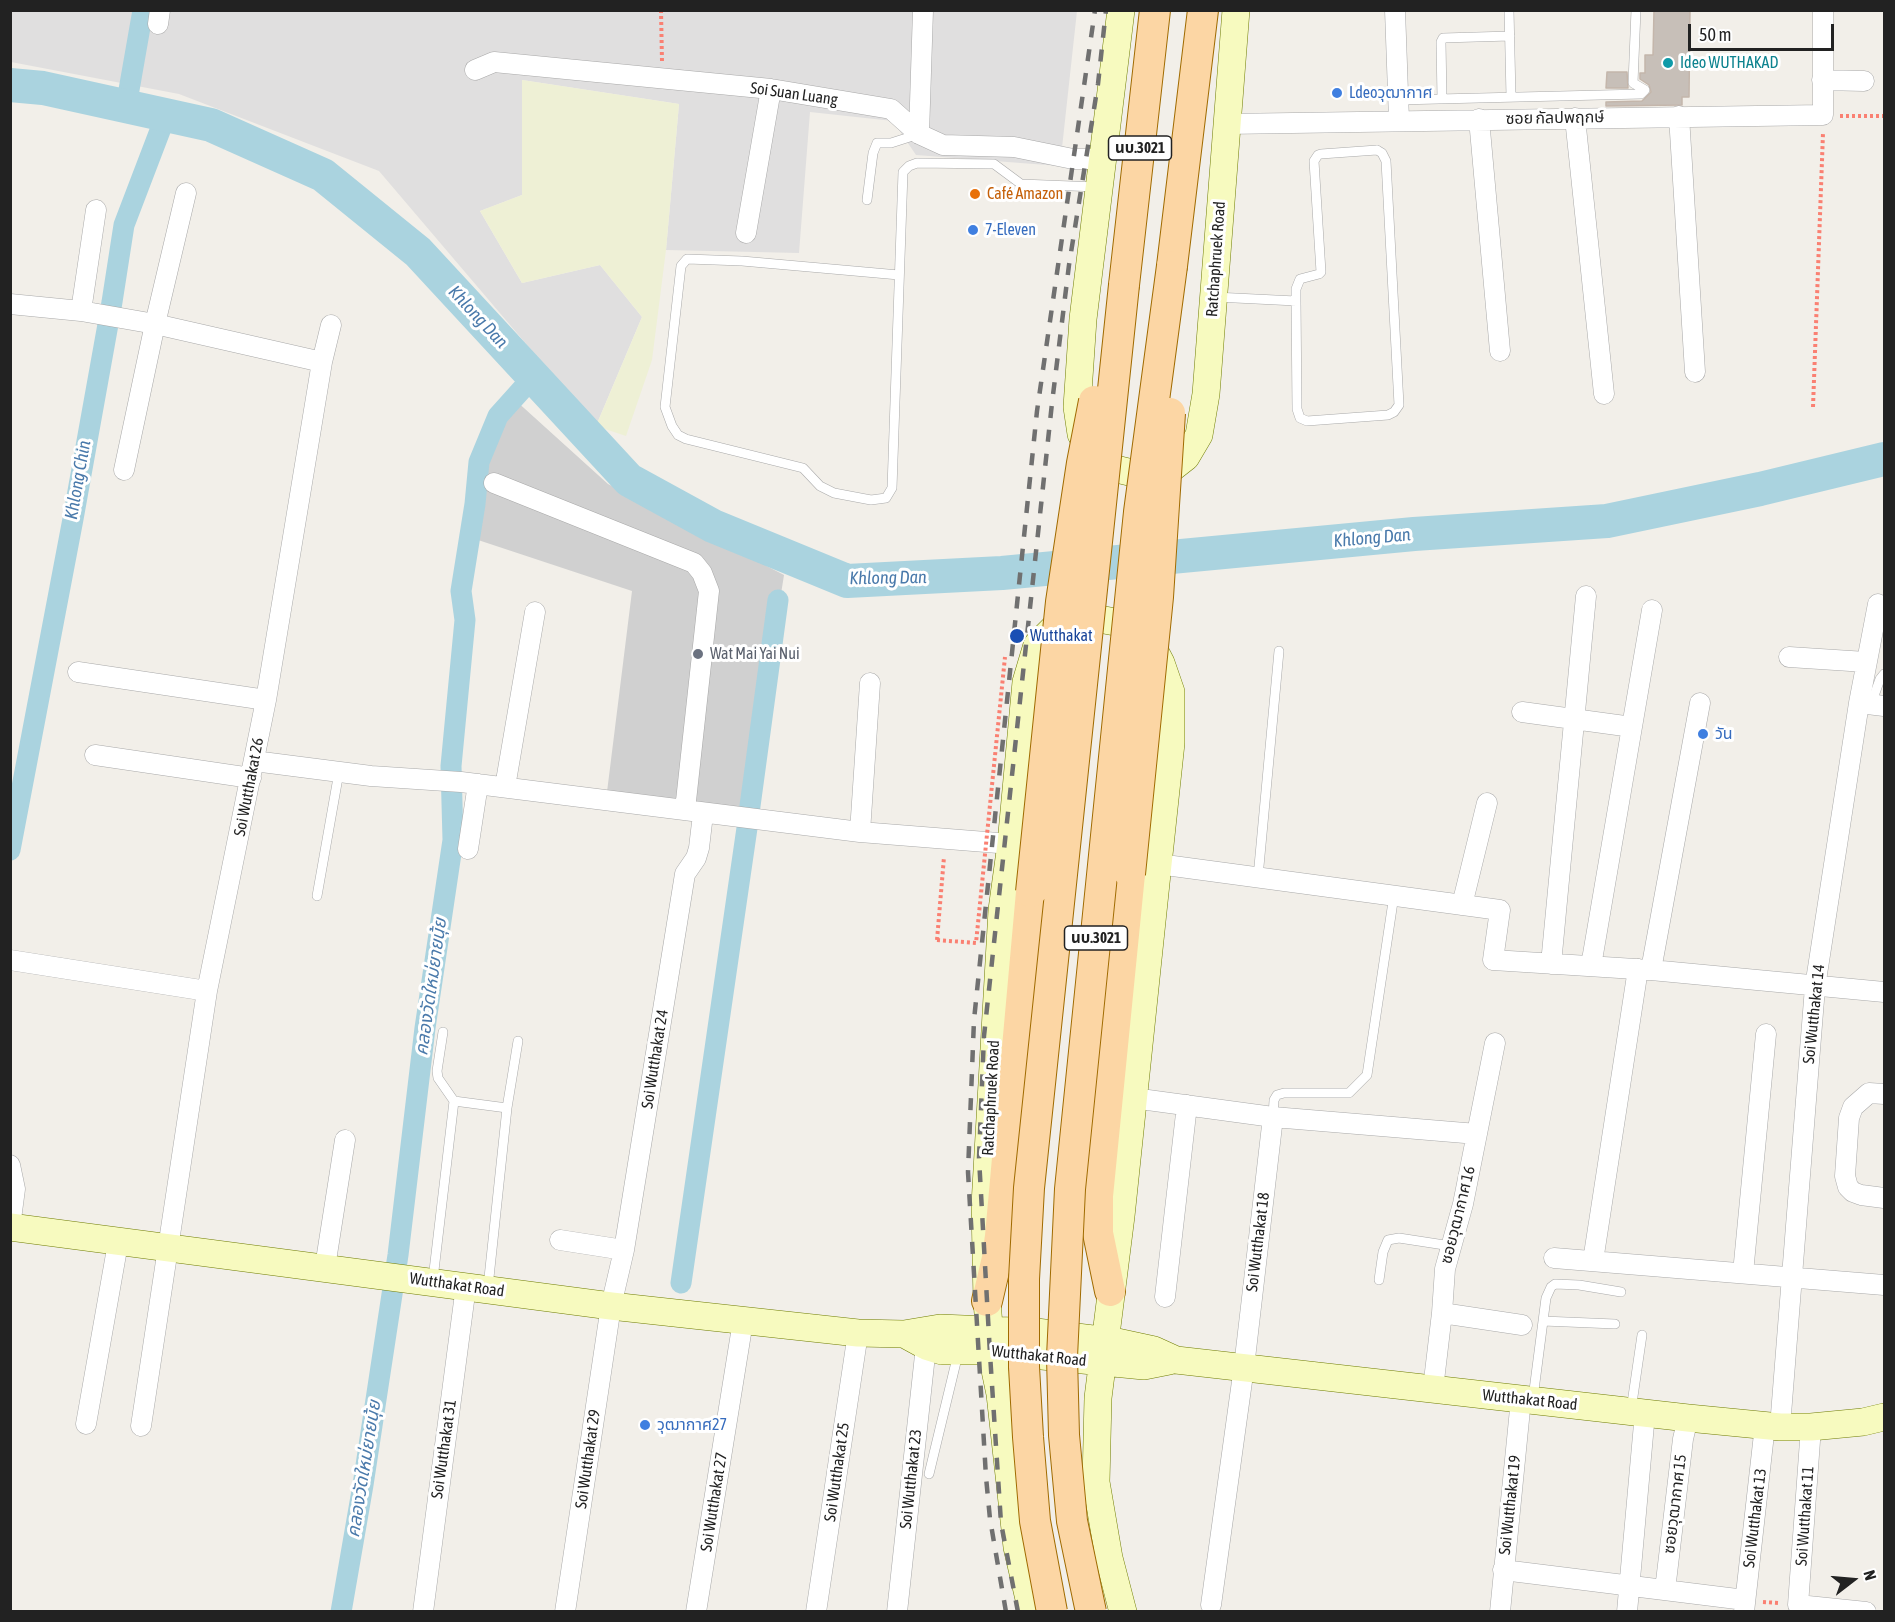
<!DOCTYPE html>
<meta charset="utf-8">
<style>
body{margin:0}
#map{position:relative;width:1895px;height:1622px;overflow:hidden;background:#f2efe9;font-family:"Asap Condensed",sans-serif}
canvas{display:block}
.frame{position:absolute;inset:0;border:12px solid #222;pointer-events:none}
.north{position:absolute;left:1823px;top:1550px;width:60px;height:60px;-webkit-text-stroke:4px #fff;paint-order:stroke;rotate:74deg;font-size:16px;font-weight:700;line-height:24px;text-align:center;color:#222}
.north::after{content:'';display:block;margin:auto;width:21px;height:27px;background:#222;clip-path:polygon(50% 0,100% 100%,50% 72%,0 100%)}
.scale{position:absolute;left:1688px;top:24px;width:146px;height:27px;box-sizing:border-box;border:3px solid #222;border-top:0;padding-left:8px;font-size:18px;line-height:21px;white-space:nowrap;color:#222;-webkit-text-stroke:4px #fff;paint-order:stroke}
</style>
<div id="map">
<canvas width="1895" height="1622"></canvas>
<div class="frame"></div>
<div class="north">N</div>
<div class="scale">50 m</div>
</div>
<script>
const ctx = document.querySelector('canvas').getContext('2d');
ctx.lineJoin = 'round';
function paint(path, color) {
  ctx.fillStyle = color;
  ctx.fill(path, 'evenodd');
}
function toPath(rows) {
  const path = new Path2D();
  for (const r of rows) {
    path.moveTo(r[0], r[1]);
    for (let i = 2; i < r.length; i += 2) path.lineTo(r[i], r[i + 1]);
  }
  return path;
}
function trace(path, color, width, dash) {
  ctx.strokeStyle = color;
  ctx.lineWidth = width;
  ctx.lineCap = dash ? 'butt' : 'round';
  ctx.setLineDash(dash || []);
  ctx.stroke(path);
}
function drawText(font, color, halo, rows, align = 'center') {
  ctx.font = font + ' "Asap Condensed","Noto Sans Thai",sans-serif';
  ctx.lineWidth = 6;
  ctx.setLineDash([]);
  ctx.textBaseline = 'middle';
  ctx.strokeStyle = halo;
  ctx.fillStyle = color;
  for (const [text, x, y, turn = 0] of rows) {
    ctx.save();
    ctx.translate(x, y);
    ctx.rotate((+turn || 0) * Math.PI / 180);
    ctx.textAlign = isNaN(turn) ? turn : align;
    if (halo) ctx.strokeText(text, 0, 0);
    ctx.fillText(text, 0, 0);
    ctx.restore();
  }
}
const residential = toPath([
 [10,11,1077,11,1060,166,916,155,893,121,810,112,799,253,666,250,679,104,522,80,522,195,480,211,522,283,600,265,642,317,596,426,379,171,179,94,11,62]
]);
const religious = toPath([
 [514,399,608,484,784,575,746,816,607,792,632,591,469,537,479,462,497,418]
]);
const farmland = toPath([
 [522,80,679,104,666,250,652,360,626,436,596,426,642,317,600,265,522,283,480,211,522,195]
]);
const canal = toPath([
 [126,107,143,10],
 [10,850,73,519,112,302,124,225,166,115],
 [681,1283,747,828,778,600],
 [341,1612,363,1485,398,1255,425,1028,453,840,451,766,465,620,461,591,475,504,479,462,498,416,533,377]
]);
const river = toPath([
 [10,85,43,88,211,125,323,175,418,252,629,480,713,526,847,581,1002,573,1414,534,1607,521,1760,489,1884,459]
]);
const building = toPath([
 [1654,10,1690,10,1689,97,1682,97,1682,105,1606,106,1606,102,1642,101,1651,92,1649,85,1640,79,1640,73,1645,73,1645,55,1653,55,1654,10],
 [1607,72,1627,72,1628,88,1606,88,1607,72]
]);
const path = toPath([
 [661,10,662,61],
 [1840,116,1884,116],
 [1813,407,1823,133],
 [937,940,944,857],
 [1763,1602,1779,1603]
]);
const service = toPath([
 [1509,10,1511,97],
 [1442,99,1441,42,1443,38,1510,36],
 [1398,100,1641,94,1645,90,1633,83,1636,10],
 [1377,150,1382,153,1386,161,1399,405,1394,412,1388,415,1307,421,1300,418,1297,409,1296,301,1296,289,1300,279,1319,274,1321,272,1314,161,1318,155,1321,154,1377,150],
 [867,200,873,153,877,143,891,143,919,134],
 [899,275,742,261,687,259,681,266,665,407,672,426,678,435,686,439,803,468,820,486,834,493,871,500,886,498,892,488,903,172,909,166,917,163,994,164,1021,184,1097,187],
 [1215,297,1296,301],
 [1873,705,1875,693,1880,679,1884,674],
 [1258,877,1279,651],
 [317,896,339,772],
 [443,1032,437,1071,438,1078,454,1101],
 [507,1108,518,1041],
 [1273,1117,1274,1100,1277,1095,1284,1093,1349,1093,1367,1075,1394,895],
 [433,1279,454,1101,507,1108,488,1287],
 [1379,1280,1383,1252,1388,1240,1399,1238,1451,1246],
 [1543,1321,1615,1324],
 [1533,1398,1546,1298,1551,1287,1555,1284,1579,1285,1621,1292],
 [1631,1410,1642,1335],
 [929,1474,957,1358]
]);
const minor = toPath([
 [1395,10,1399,120],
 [158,24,160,10],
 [475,70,494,62,771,89,891,109,919,134,943,145,1014,147,1073,159,1103,159],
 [1822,80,1864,81],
 [1679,116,1695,372],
 [1575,118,1604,394],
 [1479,119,1500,351],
 [1226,124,1823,115,1823,10],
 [919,134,923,10],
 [746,233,771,89],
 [10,304,81,311,155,324,322,362],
 [81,311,96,210],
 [124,470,155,324,186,193],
 [494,483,694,563,702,573,709,591,685,810],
 [1789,657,1866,662],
 [78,672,266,700],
 [1859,703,1884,706],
 [1522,712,1632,727],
 [95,755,251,778],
 [254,761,371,776,461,782,860,832,1011,844],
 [505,787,535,612],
 [860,832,870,683],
 [468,849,478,784],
 [1158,864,1500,910,1493,960,1651,970,1884,992],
 [1462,905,1487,803],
 [10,960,207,991],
 [1551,964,1586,596],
 [1591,966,1652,610],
 [1651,970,1700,703],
 [1884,1094,1869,1093,1853,1107,1849,1118,1845,1176,1848,1187,1853,1192,1861,1195,1884,1198],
 [1133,1098,1273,1117,1477,1134],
 [10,1165,15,1189,10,1227],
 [560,1240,624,1250],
 [1554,1258,1884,1285],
 [1593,1261,1638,969],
 [325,1267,345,1140],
 [1743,1273,1766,1034],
 [1165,1297,1187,1105],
 [1442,1313,1522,1325],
 [1433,1389,1442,1313,1445,1269,1463,1204,1495,1043],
 [86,1424,118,1243],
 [141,1426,207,991,266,700,322,362,331,325],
 [1780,1427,1815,987,1859,703,1878,604],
 [1811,1427,1798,1605,1866,1612],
 [1503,1570,1745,1600],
 [1665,1590,1683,1439,1688,1418],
 [1211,1605,1244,1367,1273,1117],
 [423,1612,466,1286],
 [565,1612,611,1306,624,1250,685,874,696,858,699,848,703,814],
 [696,1612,743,1321],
 [816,1612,858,1333],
 [897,1612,926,1346],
 [1500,1612,1521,1399],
 [1627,1612,1645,1413],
 [1744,1612,1765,1425]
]);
const secondary = toPath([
 [1121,10,1083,319,1077,407,1081,434,1096,458,1108,467,1141,475,1158,472,1172,468,1186,457,1199,435,1206,394,1236,10],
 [10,1227,611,1306,858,1333,904,1334,940,1328,1036,1332,1117,1342,1154,1350,1176,1360,1688,1418,1780,1427,1811,1427,1863,1422,1884,1417],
 [904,1334,926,1346,942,1351,991,1351,1144,1366,1169,1361],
 [1032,1612,1017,1547,1000,1394,991,1351,987,1301,985,1205,1002,910,1011,844,1026,682,1037,645,1055,627,1074,619,1099,619,1126,624,1149,640,1161,663,1171,692,1171,743,1158,864,1121,1216,1098,1398,1096,1482,1109,1558,1123,1612]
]);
const primary = toPath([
 [1172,266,1203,10],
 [1124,285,1155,10],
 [1110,1291,1098,1233,1098,1196,1130,874],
 [987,1301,997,1258,1000,1236,1031,892]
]);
const rail = toPath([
 [1006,1612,990,1519,986,1477,968,1172,974,1020,1037,411,1095,10],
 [1018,1612,1001,1523,990,1354,979,1158,984,1036,1052,403,1069,265,1098,84,1106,10]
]);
const pathBridge = toPath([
 [937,940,976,943,1005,657]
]);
const primaryBridge = toPath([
 [1130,874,1158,597,1170,413],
 [1031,892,1061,602,1082,463,1094,401],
 [1052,1612,1035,1521,1028,1437,1024,1367,1024,1279,1029,1188,1124,285],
 [1091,1612,1072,1521,1064,1435,1062,1357,1070,1189,1139,512,1172,266]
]);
const markers = [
 [1668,63,6,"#0f9aa8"],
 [1337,93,6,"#3f7fe0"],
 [975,194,6,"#e8710a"],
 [973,230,6,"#3f7fe0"],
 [1017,636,8,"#1a4fb4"],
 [698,654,6,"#6b7280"],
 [1703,734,6,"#3f7fe0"],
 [645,1425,6,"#3f7fe0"]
];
const shields = [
 [1140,148,63],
 [1096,938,63]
];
const shieldNames = [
 ["นบ.3021",1140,148],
 ["นบ.3021",1096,938]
];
const cultureNames = [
 ["Ideo WUTHAKAD",1680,63]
];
const shopNames = [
 ["Ldeoวุฒากาศ",1349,93],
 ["7-Eleven",985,230],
 ["วัน",1715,734],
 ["วุฒากาศ27",657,1425]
];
const streetNames = [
 ["Soi Suan Luang",794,94,8],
 ["ซอย กัลปพฤกษ์",1555,118,-1],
 ["Ratchaphruek Road",1216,259,-86],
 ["Soi Wutthakat 26",249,787,-79],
 ["Soi Wutthakat 14",1814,1014,-84],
 ["Soi Wutthakat 24",655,1059,-81],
 ["Ratchaphruek Road",991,1098,-87],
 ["ซอยวุฒากาศ 16",1458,1215,-76],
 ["Soi Wutthakat 18",1258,1242,-83],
 ["Wutthakat Road",457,1285,8],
 ["Wutthakat Road",1039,1356,6],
 ["Wutthakat Road",1530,1400,6],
 ["Soi Wutthakat 31",444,1449,-82],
 ["Soi Wutthakat 29",588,1459,-82],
 ["Soi Wutthakat 25",837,1472,-82],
 ["Soi Wutthakat 23",911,1479,-84],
 ["Soi Wutthakat 27",714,1502,-81],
 ["ซอยวุฒากาศ 15",1675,1504,-83],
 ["Soi Wutthakat 19",1510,1505,-84],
 ["Soi Wutthakat 11",1805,1516,-86],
 ["Soi Wutthakat 13",1755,1518,-83]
];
const foodNames = [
 ["Café Amazon",987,194]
];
const transitNames = [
 ["Wutthakat",1030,636]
];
const worshipNames = [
 ["Wat Mai Yai Nui",710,654]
];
const waterNames = [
 ["Khlong Dan",478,317,47],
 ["Khlong Chin",78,480,-80],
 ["Khlong Dan",1372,538,-5],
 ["Khlong Dan",888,578,-1],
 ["คลองวัดใหม่ยายนุ้ย",431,987,-82],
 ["คลองวัดใหม่ยายนุ้ย",364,1469,-81]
];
paint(residential, '#e0dfdf');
paint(religious, '#d0d0d0');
paint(farmland, '#eef0d5');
trace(canal, '#aad3df', 21);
trace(river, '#aad3df', 34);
paint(building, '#c7bfb8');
trace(building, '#c4b6ab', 1.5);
trace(service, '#a9a9a9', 10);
trace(minor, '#a9a9a9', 21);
trace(secondary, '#707d05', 28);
trace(primary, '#a06b00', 32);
trace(path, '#fa8072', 4, [3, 3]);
trace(service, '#fff', 9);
trace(minor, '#fff', 20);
trace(secondary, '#f7fabf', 27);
trace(primary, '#fcd6a4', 30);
trace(rail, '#707070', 4.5, [12, 12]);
trace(primaryBridge, '#a06b00', 32, []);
trace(pathBridge, '#fa8072', 4, [3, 3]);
trace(primaryBridge, '#fcd6a4', 30);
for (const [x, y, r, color] of markers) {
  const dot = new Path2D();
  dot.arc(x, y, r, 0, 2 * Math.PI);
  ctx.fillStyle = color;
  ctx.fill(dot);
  trace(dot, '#fff', 2);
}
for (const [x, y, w] of shields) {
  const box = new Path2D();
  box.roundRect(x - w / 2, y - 12, w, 24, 4.5);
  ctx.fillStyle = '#fff';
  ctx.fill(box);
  trace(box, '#222', 1.5);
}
drawText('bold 15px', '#222', null, shieldNames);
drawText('16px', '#0d838f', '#fff', cultureNames, 'left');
drawText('16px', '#366cbe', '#fff', shopNames, 'left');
drawText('16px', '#222', '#fff', streetNames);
drawText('16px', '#c56008', '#fff', foodNames, 'left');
drawText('16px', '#164399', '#fff', transitNames, 'left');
drawText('16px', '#5b616d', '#fff', worshipNames, 'left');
drawText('italic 18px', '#4a7aab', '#fff', waterNames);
</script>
